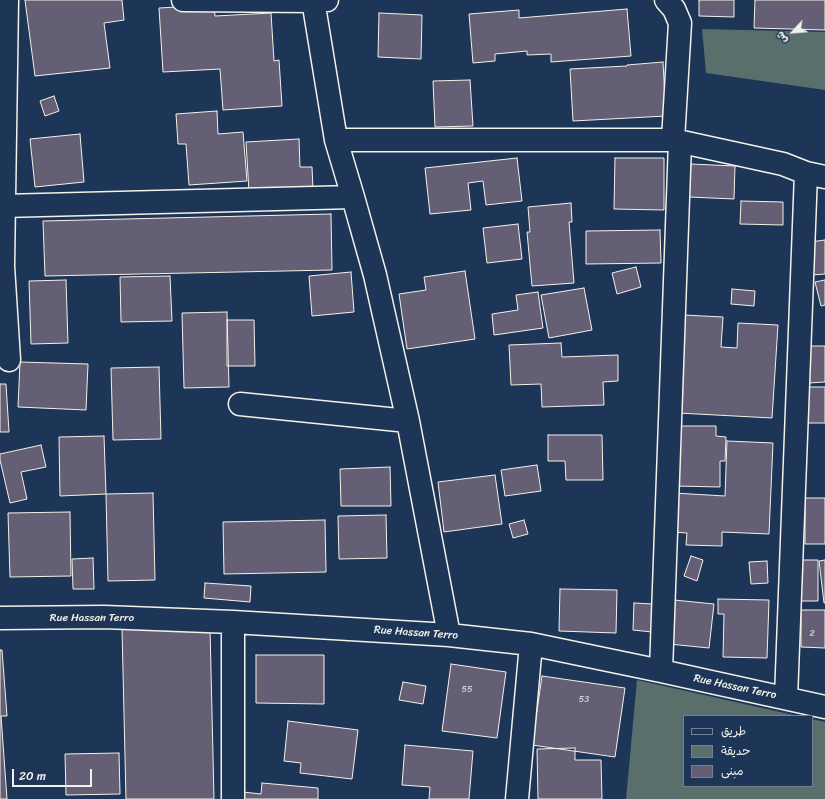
<!DOCTYPE html>
<meta charset="utf-8">
<style>
body{margin:0}
#map{position:relative;width:825px;height:799px;overflow:hidden;background:#1d3557;font-family:Sriracha,"Playpen Sans Arabic",sans-serif}
canvas{display:block}
.legend{position:absolute;left:683px;top:715px;width:130px;height:72px;box-sizing:border-box;background:#1d3557;border:1px solid #738091;margin:0;padding:5px 7px;list-style:none;font-size:12px;color:#f4f1e8}
.legend li{display:flex;align-items:center;gap:8px;height:20px}
.legend b{width:20px;border:1px solid #738091}
.north{position:absolute;left:773px;top:12px;width:40px;height:40px;-webkit-text-stroke:3px #1d3557;paint-order:stroke;rotate:244deg;font-size:11px;font-weight:700;line-height:16px;text-align:center;color:#f4f1e8}
.north::after{content:'';display:block;margin:auto;width:14px;height:18px;background:#f4f1e8;clip-path:polygon(50% 0,100% 100%,50% 72%,0 100%)}
.scale{position:absolute;left:12px;top:769px;width:80px;height:18px;box-sizing:border-box;border:2px solid #f4f1e8;border-top:0;padding-left:5px;font-size:12px;line-height:14px;white-space:nowrap;color:#f4f1e8;-webkit-text-stroke:3px #1d3557;paint-order:stroke}
</style>
<div id="map">
<canvas width="825" height="799"></canvas>
<ul class="legend">
<li><b style="height:5px;background:#1d3557"></b>طريق</li>
<li><b style="height:11px;background:#586f6b"></b>حديقة</li>
<li><b style="height:11px;background:#655f75"></b>مبنى</li>
</ul>
<div class="north">ش</div>
<div class="scale">20 m</div>
</div>
<script>
const ctx = document.querySelector('canvas').getContext('2d');
ctx.lineJoin = 'round';
function paint(path, color) {
  ctx.fillStyle = color;
  ctx.fill(path, 'evenodd');
}
function toPath(rows) {
  const path = new Path2D();
  for (const r of rows) {
    path.moveTo(r[0], r[1]);
    for (let i = 2; i < r.length; i += 2) path.lineTo(r[i], r[i + 1]);
  }
  return path;
}
function trace(path, color, width, dash) {
  ctx.strokeStyle = color;
  ctx.lineWidth = width;
  ctx.lineCap = dash ? 'butt' : 'round';
  ctx.setLineDash(dash || []);
  ctx.stroke(path);
}
function drawText(font, color, halo, rows, align = 'center') {
  ctx.font = font + ' Sriracha,sans-serif';
  ctx.lineWidth = 3;
  ctx.setLineDash([]);
  ctx.textBaseline = 'middle';
  ctx.strokeStyle = halo;
  ctx.fillStyle = color;
  for (const [text, x, y, turn = 0] of rows) {
    ctx.save();
    ctx.translate(x, y);
    ctx.rotate((+turn || 0) * Math.PI / 180);
    ctx.textAlign = isNaN(turn) ? turn : align;
    if (halo) ctx.strokeText(text, 0, 0);
    ctx.fillText(text, 0, 0);
    ctx.restore();
  }
}
const green = toPath([
 [702,29,825,32,825,90,706,73],
 [637,680,798,716,684,716,684,786,812,786,812,719,825,722,825,799,626,799]
]);
const building = toPath([
 [25,0,122,0,124,20,104,23,110,68,35,76,25,0],
 [699,0,734,0,734,17,699,16,699,0],
 [755,0,825,0,825,30,754,28,755,0],
 [214,5,215,16,271,13,274,61,279,60,282,106,223,110,220,69,163,72,159,8,214,5],
 [627,9,631,56,551,62,551,54,527,55,527,51,495,54,495,61,473,63,469,14,519,10,519,18,627,9],
 [379,13,422,15,421,59,378,57,379,13],
 [663,62,666,116,573,121,570,69,627,66,627,65,663,62],
 [470,80,473,126,435,127,433,81,470,80],
 [54,96,59,111,45,116,40,101,54,96],
 [217,111,218,134,243,132,247,181,189,185,186,144,178,144,176,114,217,111],
 [80,134,84,182,35,187,30,139,80,134],
 [299,139,300,167,312,167,313,189,249,192,246,142,299,139],
 [517,158,522,201,486,205,483,181,468,183,471,210,430,214,425,168,517,158],
 [615,158,664,158,664,210,614,209,615,158],
 [691,164,735,166,734,199,689,197,691,164],
 [741,201,783,202,783,225,740,224,741,201],
 [571,203,572,222,569,222,574,283,532,286,527,232,530,232,528,207,571,203],
 [331,214,332,270,45,276,43,221,331,214],
 [518,224,522,259,487,263,483,228,518,224],
 [660,230,661,263,586,264,586,231,660,230],
 [825,240,825,274,812,275,810,242,825,240],
 [636,267,641,287,617,294,612,273,636,267],
 [465,271,475,339,407,349,399,294,426,290,424,277,465,271],
 [351,272,354,312,312,316,309,276,351,272],
 [170,276,172,321,121,322,120,277,170,276],
 [66,280,68,343,31,344,29,281,66,280],
 [825,280,825,305,821,306,815,282,825,280],
 [584,288,592,330,549,338,541,295,584,288],
 [732,289,755,291,754,306,731,304,732,289],
 [538,292,543,328,494,335,492,314,518,310,516,295,538,292],
 [227,312,229,387,184,388,182,313,227,312],
 [684,315,723,317,721,347,737,348,738,323,778,325,772,418,678,413,684,315],
 [227,320,254,320,255,366,227,366,227,320],
 [561,343,562,357,618,355,618,381,603,382,604,405,542,407,541,384,511,385,509,345,561,343],
 [807,346,825,346,825,382,808,383,807,346],
 [20,362,88,364,86,410,18,407,20,362],
 [159,367,161,439,113,440,111,368,159,367],
 [0,384,6,384,9,432,0,432,0,384],
 [807,387,825,387,825,423,807,423,807,387],
 [676,426,716,426,716,436,726,437,725,461,720,461,720,487,675,486,676,426],
 [548,435,602,435,603,480,566,480,565,461,548,461,548,435],
 [104,436,106,494,60,496,59,437,104,436],
 [727,441,773,443,769,534,722,532,722,546,686,545,687,533,672,532,674,493,725,496,727,441],
 [41,445,46,467,21,472,27,499,10,503,0,460,0,454,41,445],
 [537,465,541,491,505,496,501,470,537,465],
 [390,467,391,506,341,506,340,469,390,467],
 [495,475,502,524,444,532,438,482,495,475],
 [153,493,155,580,108,581,106,494,153,493],
 [805,498,825,498,825,544,805,544,805,498],
 [70,512,71,576,10,577,8,513,70,512],
 [386,515,387,558,339,559,338,516,386,515],
 [325,520,326,572,224,574,223,522,325,520],
 [524,520,528,534,513,538,509,524,524,520],
 [691,556,703,560,697,581,684,576,691,556],
 [93,558,94,589,73,589,72,559,93,558],
 [801,560,818,560,818,601,801,601,801,560],
 [825,560,825,603,824,603,819,561,825,560],
 [767,561,768,583,751,584,749,562,767,561],
 [205,583,251,586,250,602,204,598,205,583],
 [560,589,617,590,616,633,559,631,560,589],
 [718,599,769,600,767,658,723,657,724,614,718,614,718,599],
 [674,600,714,604,709,648,669,644,674,600],
 [634,603,653,604,652,632,633,630,634,603],
 [801,610,825,610,825,648,801,647,801,610],
 [210,627,214,799,126,799,122,629,210,627],
 [0,650,2,650,7,716,1,716,7,799,0,799,0,650],
 [256,655,324,655,324,704,256,703,256,655],
 [451,664,506,672,497,738,442,731,451,664],
 [542,676,625,688,615,757,532,745,542,676],
 [403,682,426,686,423,704,399,700,403,682],
 [288,721,358,730,352,779,300,773,301,763,284,761,288,721],
 [405,745,473,751,469,799,429,799,430,787,402,785,405,745],
 [575,748,575,760,601,760,602,799,538,799,537,749,575,748],
 [119,753,120,794,66,795,65,754,119,753],
 [262,783,318,788,318,799,243,799,243,792,261,794,262,783]
]);
const minor = toPath([
 [7,0,3,266,9,360],
 [183,0,313,1,327,0],
 [313,0,336,140,353,197,375,275,408,421,449,635],
 [666,0,674,9,680,23,673,140],
 [336,140,673,140,783,164,806,173,825,177],
 [3,206,353,197],
 [240,404,408,421],
 [0,618,104,617,233,622,449,635,531,644,661,671,825,707],
 [233,622,233,799],
 [661,671,680,142],
 [786,698,806,173],
 [517,799,531,644]
]);
const numberNames = [
 ["2",812,634],
 ["55",467,690],
 ["53",584,700]
];
const streetNames = [
 ["Rue Hassan Terro",92,618],
 ["Rue Hassan Terro",416,633,4],
 ["Rue Hassan Terro",735,687,12]
];
paint(green, '#586f6b');
paint(building, '#655f75');
trace(building, '#f4f1e8', 1);
trace(minor, '#f4f1e8', 25);
trace(minor, '#1d3557', 22);
drawText('9px', '#d0cccb', null, numberNames);
drawText('11px', '#f4f1e8', '#1d3557', streetNames);
</script>
